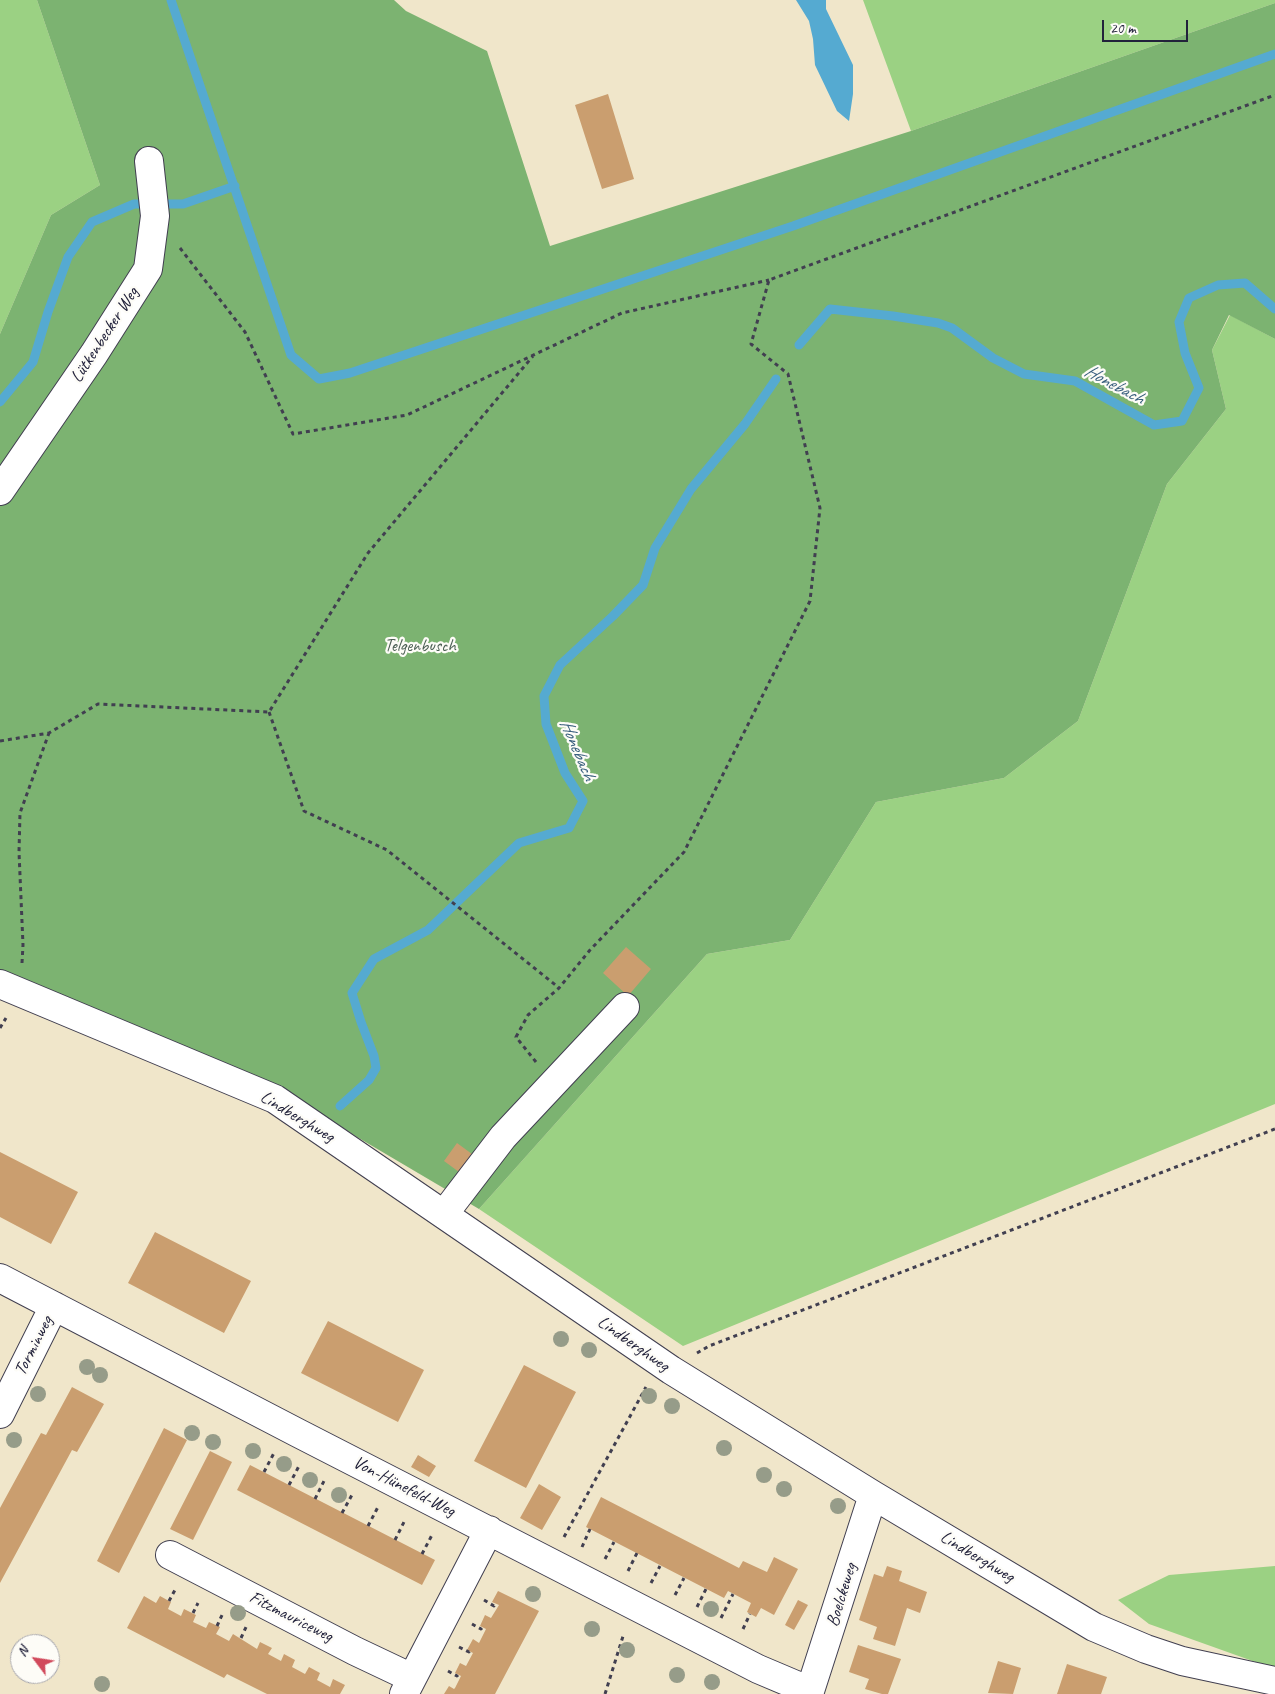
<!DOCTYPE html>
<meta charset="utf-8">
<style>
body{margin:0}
#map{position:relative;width:1275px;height:1694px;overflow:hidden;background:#f0e6ca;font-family:Caveat,sans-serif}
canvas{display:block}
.north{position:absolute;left:10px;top:1634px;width:50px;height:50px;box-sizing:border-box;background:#fdfcf7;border:1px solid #a5a5ac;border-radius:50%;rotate:301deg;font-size:14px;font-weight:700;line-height:20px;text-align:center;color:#22223b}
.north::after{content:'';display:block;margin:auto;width:18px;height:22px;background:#d1495b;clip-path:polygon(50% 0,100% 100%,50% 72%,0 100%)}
.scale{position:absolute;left:1102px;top:20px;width:86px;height:22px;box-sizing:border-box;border:2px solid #22223b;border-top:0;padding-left:6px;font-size:15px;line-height:18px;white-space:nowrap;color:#22223b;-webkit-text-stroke:4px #fdfcf7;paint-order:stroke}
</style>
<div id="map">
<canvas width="1275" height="1694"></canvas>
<div class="north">N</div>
<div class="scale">20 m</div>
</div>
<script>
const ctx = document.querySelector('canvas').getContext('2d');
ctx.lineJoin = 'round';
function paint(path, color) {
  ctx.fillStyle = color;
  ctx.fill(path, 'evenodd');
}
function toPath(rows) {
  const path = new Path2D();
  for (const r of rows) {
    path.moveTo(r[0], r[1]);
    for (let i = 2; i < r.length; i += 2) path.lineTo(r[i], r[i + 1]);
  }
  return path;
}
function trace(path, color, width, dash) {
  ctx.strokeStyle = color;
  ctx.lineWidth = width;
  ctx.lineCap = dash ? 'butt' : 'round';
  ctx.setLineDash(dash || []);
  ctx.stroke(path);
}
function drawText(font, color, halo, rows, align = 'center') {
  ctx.font = font + ' Caveat,sans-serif';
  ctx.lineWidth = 4.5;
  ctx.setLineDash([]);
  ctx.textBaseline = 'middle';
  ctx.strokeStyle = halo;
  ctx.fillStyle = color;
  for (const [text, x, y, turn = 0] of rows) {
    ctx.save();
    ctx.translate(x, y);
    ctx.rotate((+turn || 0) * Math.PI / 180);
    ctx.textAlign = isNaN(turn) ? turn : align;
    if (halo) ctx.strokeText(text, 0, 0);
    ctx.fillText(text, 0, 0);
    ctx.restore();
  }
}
const green = toPath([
 [0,0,37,0,100,185,51,215,0,334],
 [863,0,1275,0,1275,3,911,131],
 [1230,315,1275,339,1275,1104,683,1346,479,1209,707,954,790,940,876,802,1004,778,1078,721,1167,484,1226,409,1212,350],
 [1275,1566,1275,1669,1149,1624,1118,1600,1169,1575]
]);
const forest = toPath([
 [37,0,394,0,406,11,487,51,550,246,911,131,1275,3,1275,339,1229,315,1212,350,1226,409,1167,484,1078,721,1004,778,876,802,790,940,707,954,479,1209,357,1137,284,1089,0,970,0,334,51,215,100,185]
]);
const water = toPath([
 [796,0,826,0,826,9,853,65,853,94,849,121,837,111,815,65,813,39,809,21]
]);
const stream = toPath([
 [171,0,291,355,319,379,350,373,793,226,1275,54],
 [799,345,830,309,893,316,938,323,952,328,993,358,1024,374,1075,381,1154,425,1182,421,1199,388,1185,353,1179,322,1189,298,1218,285,1245,283,1275,309],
 [0,402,33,362,48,312,68,257,92,222,134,204,183,204,235,186],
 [340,1106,369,1080,376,1068,374,1056,361,1022,352,993,374,959,428,930,519,843,569,828,583,801,565,773,546,724,544,696,560,665,613,616,643,585,655,548,691,489,745,424,776,379]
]);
const building = toPath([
 [608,94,634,179,602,189,575,105],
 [626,947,651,969,628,996,603,973],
 [457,1143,472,1154,459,1172,444,1161],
 [0,1152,78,1192,51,1244,0,1217],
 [155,1232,251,1281,224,1333,128,1283],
 [328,1321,424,1370,398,1422,301,1373],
 [524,1365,576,1392,526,1488,474,1461],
 [72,1387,104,1404,77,1452,72,1450,0,1583,0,1508,41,1433,46,1435],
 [164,1428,187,1440,119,1573,97,1561],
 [210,1451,232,1462,193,1540,170,1529],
 [418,1455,436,1466,429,1477,411,1467],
 [250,1465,435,1560,422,1585,237,1490],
 [539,1484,561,1497,542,1530,520,1518],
 [601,1497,739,1568,743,1561,767,1572,774,1557,798,1569,774,1615,761,1608,756,1617,747,1612,751,1603,728,1591,724,1598,586,1527],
 [887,1566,902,1571,899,1581,927,1592,920,1613,907,1608,895,1646,873,1639,877,1627,859,1620,874,1574,883,1577],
 [498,1591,539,1611,513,1660,495,1694,444,1694,449,1686,454,1689,455,1688,461,1676,455,1673,460,1663,466,1666,473,1653,467,1650,473,1639,479,1643,486,1629,480,1626,485,1615,491,1618,499,1605,492,1602],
 [144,1596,156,1603,160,1596,169,1601,171,1602,168,1609,181,1616,184,1609,196,1615,193,1622,206,1628,209,1622,220,1627,216,1634,229,1641,233,1634,257,1649,260,1642,272,1648,268,1654,281,1661,284,1654,295,1660,292,1667,305,1674,309,1667,320,1673,317,1680,330,1687,333,1679,345,1685,340,1694,267,1694,227,1674,224,1678,127,1628],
 [798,1600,808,1605,794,1630,785,1625],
 [858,1645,901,1659,888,1694,882,1694,865,1689,869,1679,849,1672],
 [998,1661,1021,1668,1013,1694,988,1693],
 [1067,1664,1107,1677,1101,1694,1057,1694]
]);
const path = toPath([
 [180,248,245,332,293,434,407,415,622,313,769,280],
 [269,712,304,811,387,850,558,987],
 [0,741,49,733,98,704,269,712,368,553,533,356],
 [22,963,23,945,19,852,20,813,49,733],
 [0,1028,6,1018],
 [536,1062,516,1037,528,1015,559,988,590,950,684,852,810,601,820,508,788,374,751,344,769,280,1275,95],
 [697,1353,709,1346,1275,1129],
 [264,1472,274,1453],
 [289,1485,299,1466],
 [315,1499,325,1479],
 [342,1513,353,1493],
 [368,1526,378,1507],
 [564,1537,646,1387],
 [395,1540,405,1520],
 [582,1547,590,1529],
 [422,1554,432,1535],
 [605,1559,614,1542],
 [628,1571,637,1553],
 [651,1583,660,1566],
 [675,1595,684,1578],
 [484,1600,494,1606,495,1604],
 [169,1601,176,1588],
 [697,1607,706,1589],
 [193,1613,198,1603],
 [721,1618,733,1594],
 [472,1624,481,1629,482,1628],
 [217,1626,223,1613],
 [743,1629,750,1614],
 [241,1638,247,1625],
 [459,1647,469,1652,470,1651],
 [448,1671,457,1676,458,1675],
 [605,1694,624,1633]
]);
const minor = toPath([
 [0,491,94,354,148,269,155,216,149,161],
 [0,984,275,1099,671,1370,873,1495,1094,1627,1146,1649,1182,1661,1275,1681],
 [444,1214,503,1137,625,1007],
 [0,1278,298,1433,758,1669,810,1691],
 [0,1414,54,1306],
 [170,1555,355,1651,412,1678],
 [404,1694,489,1530],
 [809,1694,873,1495]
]);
const trees = [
 [561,1339],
 [589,1350],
 [87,1367],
 [100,1375],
 [38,1394],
 [649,1396],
 [672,1406],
 [192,1433],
 [14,1440],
 [213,1442],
 [724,1448],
 [253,1451],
 [284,1464],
 [764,1475],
 [310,1480],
 [784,1489],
 [339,1495],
 [838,1506],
 [533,1594],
 [711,1609],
 [238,1613],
 [592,1629],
 [627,1650],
 [677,1675],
 [712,1682],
 [102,1684]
];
const streetNames = [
 ["Lütkenbecker Weg",105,335,-57],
 ["Lindberghweg",297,1117,31],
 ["Lindberghweg",633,1344,35],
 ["Torminweg",34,1346,-63],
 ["Von-Hünefeld-Weg",404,1487,27],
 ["Lindberghweg",977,1557,31],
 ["Boelckeweg",842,1595,-73],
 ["Fitzmauriceweg",291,1617,27]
];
const parkNames = [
 ["Telgenbusch",420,646]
];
const waterNames = [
 ["Honebach",1114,385,28],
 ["Honebach",577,750,67]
];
paint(green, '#9bd183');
paint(forest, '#7cb371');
paint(water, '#55aad1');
trace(stream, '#55aad1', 9);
paint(building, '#ca9e6f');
trace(minor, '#413f50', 30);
trace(path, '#413f50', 3, [4, 4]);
trace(minor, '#fff', 28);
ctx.fillStyle = '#969c89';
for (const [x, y] of trees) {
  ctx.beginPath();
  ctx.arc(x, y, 8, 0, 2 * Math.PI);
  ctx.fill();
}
drawText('18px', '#22223b', '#fdfcf7', streetNames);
drawText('18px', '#4c5f54', '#fdfcf7', parkNames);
drawText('italic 19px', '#395f7e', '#fdfcf7', waterNames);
</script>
